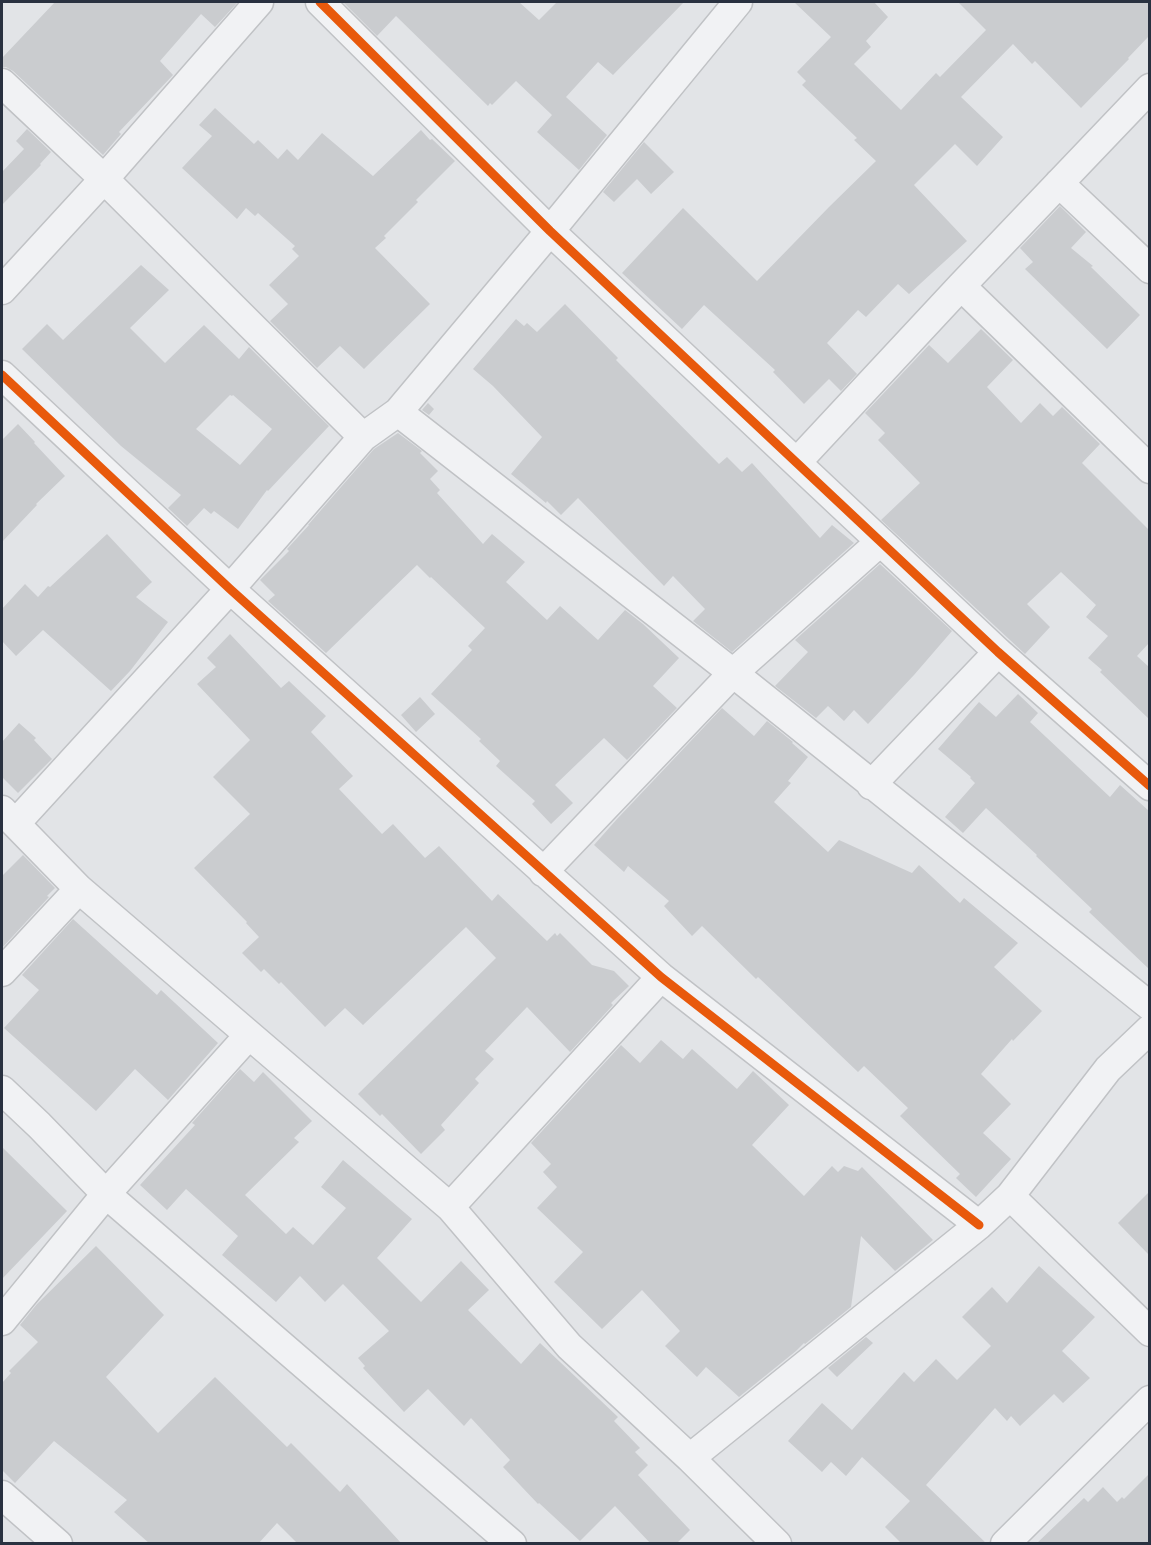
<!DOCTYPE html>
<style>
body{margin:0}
#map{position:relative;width:1151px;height:1545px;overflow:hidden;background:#e2e4e7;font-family:"Archivo Narrow",sans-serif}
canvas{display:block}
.frame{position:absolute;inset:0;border:3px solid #293140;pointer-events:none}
</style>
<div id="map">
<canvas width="1151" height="1545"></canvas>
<div class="frame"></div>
</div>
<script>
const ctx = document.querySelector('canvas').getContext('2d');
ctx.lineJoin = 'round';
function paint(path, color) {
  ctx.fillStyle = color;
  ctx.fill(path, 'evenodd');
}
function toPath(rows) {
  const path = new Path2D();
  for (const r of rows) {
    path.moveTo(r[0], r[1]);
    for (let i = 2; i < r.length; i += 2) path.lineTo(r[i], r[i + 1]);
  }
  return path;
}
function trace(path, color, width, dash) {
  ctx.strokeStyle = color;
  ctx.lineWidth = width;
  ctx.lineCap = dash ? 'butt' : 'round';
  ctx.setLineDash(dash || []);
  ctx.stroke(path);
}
const building = toPath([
 [55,2,238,2,215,27,201,14,160,61,173,75,119,132,121,134,103,155,13,71,6,67,2,67,2,58],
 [343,2,519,2,539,20,557,2,684,2,613,75,598,62,566,97,607,135,579,170,537,132,552,115,516,81,492,105,490,103,488,106,396,16,377,36],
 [794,2,874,2,888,17,866,41,871,47,854,64,901,110,936,73,940,77,986,30,958,2,1149,2,1149,36,1128,58,1129,59,1081,108,1035,61,1032,64,1013,44,961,97,1003,137,977,166,955,144,914,185,967,241,909,294,898,284,866,317,858,310,827,343,857,374,841,391,829,379,804,404,773,372,775,370,704,305,682,329,622,273,683,208,757,281,829,207,876,161,854,140,857,138,802,85,806,81,797,72,831,37],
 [215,108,254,144,258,140,278,159,287,149,298,160,322,133,373,176,421,130,430,140,432,139,455,161,416,200,418,202,384,236,386,238,375,248,430,304,364,369,340,346,317,368,270,321,288,304,269,285,299,256,292,249,295,246,258,213,255,216,246,208,237,219,182,168,212,136,199,125],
 [27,129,51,152,40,164,41,165,2,205,2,172,24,149,16,141],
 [644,142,674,172,651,194,637,179,614,202,603,192],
 [1060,206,1086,232,1071,248,1093,266,1091,267,1140,315,1107,349,1025,269,1033,262,1020,248],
 [141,265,169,290,130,328,165,363,204,325,239,359,249,347,329,426,268,491,267,490,238,529,214,511,211,514,204,508,187,526,168,508,181,495,121,446,22,349,47,324,63,340],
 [230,395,232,396,233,395,272,429,240,465,196,429],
 [565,304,618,358,616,360,719,464,727,457,742,472,752,463,820,538,832,525,854,543,732,652,693,621,705,609,673,576,664,586,578,498,561,515,547,501,546,503,511,474,542,437,493,386,473,369,516,319,524,326,527,323,537,332],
 [981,329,1013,360,987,387,1021,423,1040,403,1053,416,1062,407,1100,444,1082,463,1149,530,1149,643,1137,656,1149,667,1149,719,1100,672,1102,670,1088,658,1108,636,1086,617,1096,605,1061,572,1027,604,1050,627,1025,654,881,520,920,483,878,440,885,433,865,413,929,345,948,363],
 [428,403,434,409,429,415,422,410],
 [18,424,35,442,34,443,65,476,36,504,37,505,2,542,2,440],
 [398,433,422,451,420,453,438,471,430,479,440,490,437,493,483,544,492,534,525,562,506,582,547,620,560,606,598,640,625,610,643,624,679,658,653,686,677,708,627,760,604,738,555,785,573,803,551,824,532,804,535,801,496,766,500,761,479,741,481,739,431,694,472,650,468,646,485,628,431,577,430,578,417,565,326,653,268,601,275,595,260,580,289,551,287,549,309,525,308,525,374,449],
 [107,534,152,582,136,597,168,622,130,671,111,691,43,630,16,656,2,641,2,609,25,584,38,597,48,586,50,587],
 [880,564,952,631,914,675,868,724,854,710,844,721,828,706,816,718,775,686,808,652,795,640],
 [230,634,281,688,289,681,326,716,311,732,353,776,339,789,382,834,393,824,425,858,439,846,492,901,498,894,547,941,555,933,557,936,560,933,592,965,614,971,629,986,611,1003,613,1005,570,1052,527,1007,485,1051,494,1059,475,1079,479,1083,441,1125,445,1130,421,1154,382,1114,380,1116,358,1094,496,958,466,927,363,1025,345,1008,325,1027,281,982,279,984,264,969,261,972,242,953,259,937,246,923,247,922,194,868,250,814,213,777,250,740,197,684,216,667,207,658],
 [1018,694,1038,713,1030,722,1110,797,1120,785,1149,811,1149,969,1089,912,1092,909,1036,856,1037,855,986,808,963,833,945,817,975,783,970,778,971,777,938,749,979,702,996,717],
 [420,697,435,714,416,732,401,715],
 [722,708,754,736,767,721,793,742,792,743,808,757,788,781,791,783,774,802,828,852,839,840,912,873,919,865,960,903,964,898,1018,943,994,967,1042,1011,1013,1041,1012,1039,981,1074,1011,1104,983,1133,1011,1159,976,1197,956,1178,960,1174,900,1116,908,1108,864,1066,858,1072,758,977,756,979,702,926,692,936,664,906,669,901,628,866,624,872,594,845,617,819],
 [19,723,36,738,34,740,52,759,18,793,2,777,2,742],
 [23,855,55,888,47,896,49,897,2,948,2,876],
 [73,919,157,995,161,990,218,1043,168,1100,135,1069,96,1111,4,1028,39,990,22,975],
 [661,1040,683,1059,692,1049,737,1089,753,1071,789,1105,752,1145,804,1196,832,1166,838,1172,844,1166,858,1171,862,1167,933,1240,895,1271,861,1236,851,1307,805,1344,804,1343,796,1351,739,1397,706,1367,697,1377,665,1346,680,1331,642,1290,602,1329,554,1282,583,1252,537,1208,557,1187,543,1172,551,1164,531,1143,621,1045,640,1063],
 [240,1069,254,1082,263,1072,312,1121,294,1138,299,1142,245,1195,286,1234,293,1227,313,1245,346,1208,321,1187,343,1160,412,1219,377,1258,421,1302,461,1261,489,1290,468,1310,521,1364,540,1343,618,1417,614,1421,640,1448,635,1452,648,1465,638,1475,690,1530,676,1544,651,1544,615,1506,580,1541,539,1503,538,1504,503,1467,510,1460,471,1418,464,1426,428,1389,404,1412,363,1368,365,1366,358,1358,389,1331,343,1284,325,1302,300,1276,276,1302,222,1255,238,1236,186,1189,167,1210,140,1185,195,1125,192,1123],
 [2,1147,67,1211,2,1279],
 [1149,1192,1149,1255,1118,1223],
 [96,1246,164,1315,106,1377,158,1433,215,1377,287,1447,291,1443,340,1492,347,1484,402,1544,298,1544,277,1523,258,1544,150,1544,114,1512,127,1500,54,1441,15,1483,2,1470,2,1383,11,1373,9,1371,38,1342,20,1325,37,1304],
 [1039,1266,1095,1317,1062,1351,1090,1378,1063,1403,1054,1394,1020,1426,1011,1416,1007,1421,995,1408,926,1485,987,1544,902,1544,885,1527,910,1501,862,1457,846,1476,831,1462,822,1472,788,1441,822,1403,852,1430,904,1372,914,1382,936,1359,957,1380,991,1346,962,1317,992,1287,1007,1303],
 [866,1337,873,1343,837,1377,828,1368],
 [1149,1474,1149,1544,1036,1544,1084,1498,1088,1502,1103,1487,1117,1502,1122,1497,1124,1499]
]);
const street = toPath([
 [320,2,550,231,998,652,1150,786],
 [2,83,104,179,363,437],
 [1059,183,1150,269],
 [961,286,1150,469],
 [2,290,104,179,259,2],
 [2,375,230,589,661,977,979,1225],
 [398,412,733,673,1150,1006],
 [797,462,961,286,1150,88],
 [871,785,998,652],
 [2,810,79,889,450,1207,569,1346,690,1458,777,1544],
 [16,823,230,589,363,437,398,412,550,231,738,2],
 [543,872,733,673,880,542],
 [2,972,79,889],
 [2,1090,39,1125,106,1194,512,1544],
 [1010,1196,1150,1332],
 [450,1207,661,977],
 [2,1321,106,1194,249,1035],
 [690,1458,979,1225,1010,1196,1108,1069,1150,1029],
 [2,1495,58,1544],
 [1005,1544,1150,1400]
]);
const cycleway = toPath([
 [320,2,550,231,998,652,1150,786],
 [2,375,230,589,661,977,979,1225]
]);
paint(building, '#cacccf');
trace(street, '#c0c2c5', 31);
trace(street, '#f1f2f4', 28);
trace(cycleway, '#e8590c', 9);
</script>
